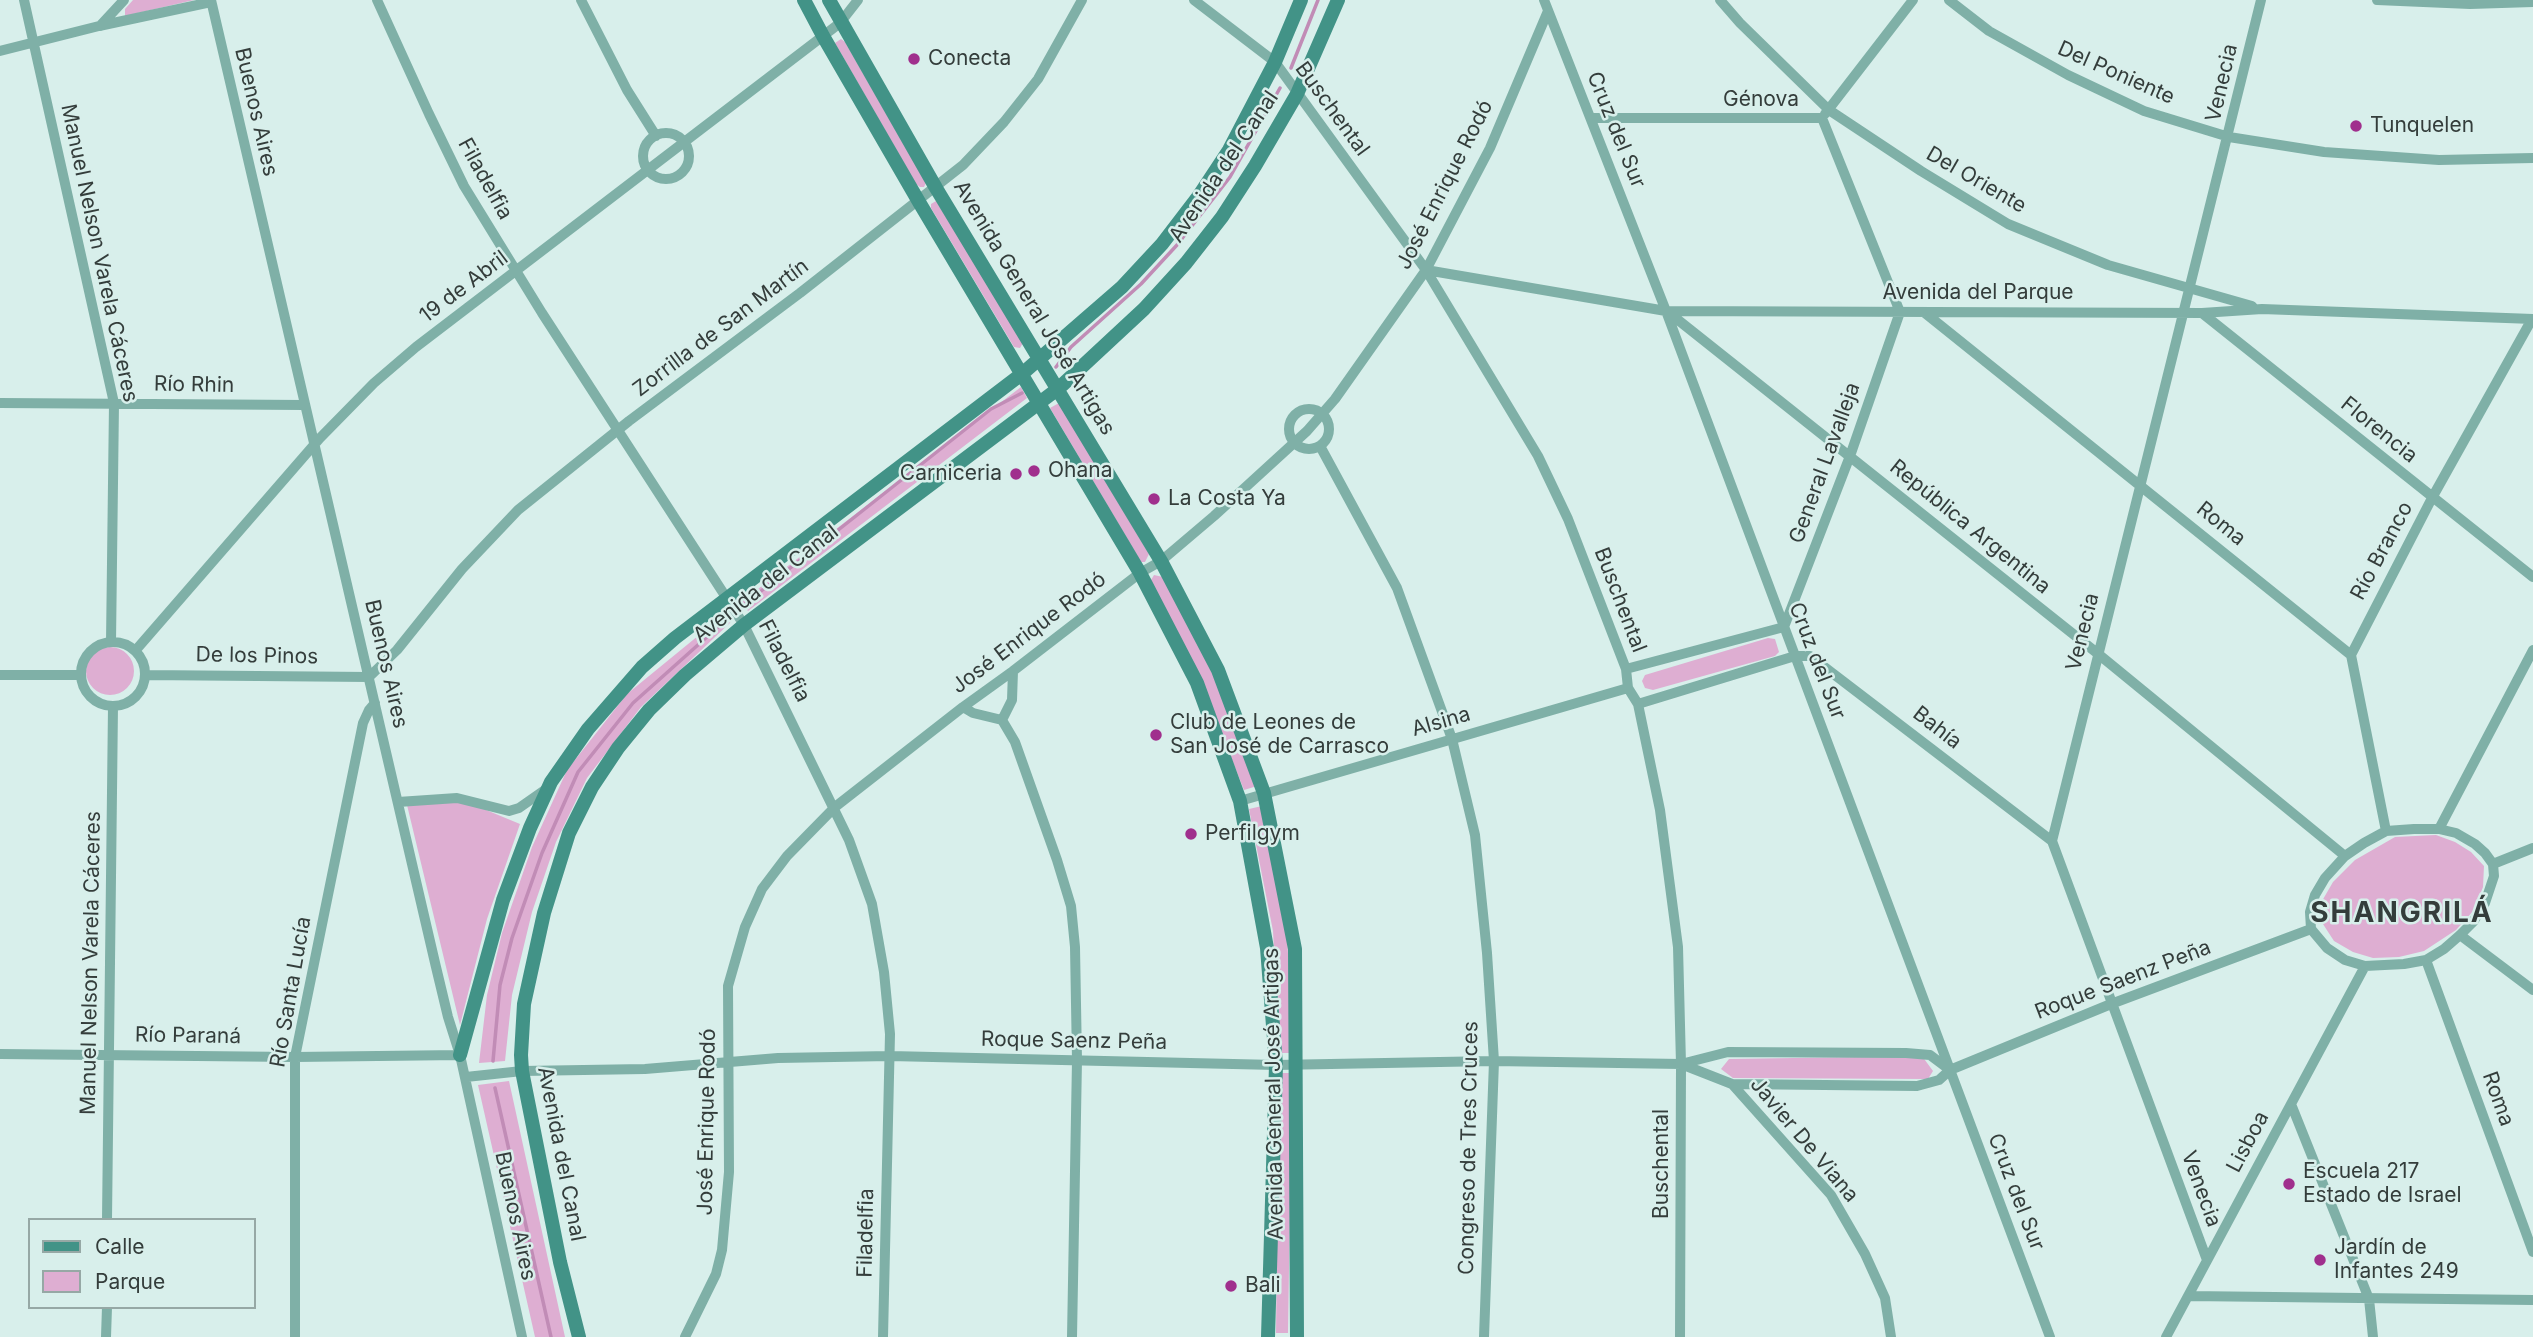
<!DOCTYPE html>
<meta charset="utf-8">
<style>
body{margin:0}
#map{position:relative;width:2533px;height:1337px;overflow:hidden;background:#d8efeb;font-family:Inter,sans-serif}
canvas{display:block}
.legend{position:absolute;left:28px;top:1218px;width:228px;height:91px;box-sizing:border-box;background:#d8efeb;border:2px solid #96a8a5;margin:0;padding:9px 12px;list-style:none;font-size:21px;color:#343d3b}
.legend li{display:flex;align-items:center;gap:14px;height:35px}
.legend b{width:35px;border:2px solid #96a8a5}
</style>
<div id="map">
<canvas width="2533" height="1337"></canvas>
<ul class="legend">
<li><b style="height:9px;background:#429387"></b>Calle</li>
<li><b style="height:19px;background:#deaed2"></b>Parque</li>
</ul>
</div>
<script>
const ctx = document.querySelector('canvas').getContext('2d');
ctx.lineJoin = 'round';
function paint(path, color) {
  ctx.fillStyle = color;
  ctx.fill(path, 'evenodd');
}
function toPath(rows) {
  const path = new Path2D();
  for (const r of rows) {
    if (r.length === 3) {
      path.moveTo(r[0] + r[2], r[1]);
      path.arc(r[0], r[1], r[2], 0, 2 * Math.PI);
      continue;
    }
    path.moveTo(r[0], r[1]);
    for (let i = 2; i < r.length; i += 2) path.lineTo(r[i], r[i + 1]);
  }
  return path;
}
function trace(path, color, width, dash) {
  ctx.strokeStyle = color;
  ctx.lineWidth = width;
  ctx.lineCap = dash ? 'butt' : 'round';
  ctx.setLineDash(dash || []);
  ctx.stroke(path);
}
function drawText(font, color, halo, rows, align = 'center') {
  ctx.font = font + ' Inter,sans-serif';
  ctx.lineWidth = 5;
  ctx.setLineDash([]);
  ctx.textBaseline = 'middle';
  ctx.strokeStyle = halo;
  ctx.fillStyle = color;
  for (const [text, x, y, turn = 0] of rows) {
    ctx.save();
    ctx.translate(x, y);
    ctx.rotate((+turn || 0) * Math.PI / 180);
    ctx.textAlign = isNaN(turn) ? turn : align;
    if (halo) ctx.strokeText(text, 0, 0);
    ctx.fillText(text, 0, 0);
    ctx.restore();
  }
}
const green = toPath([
 [133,0,194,0,125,16,125,9],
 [841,39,845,42,926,183,924,187,920,187,916,184,835,43],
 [936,201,1024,341,1020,348,1014,347,931,208,931,204],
 [1021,387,1027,398,748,611,741,602],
 [1059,403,1149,554,1145,562,1141,562,1050,408],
 [1154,575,1163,577,1215,676,1257,786,1244,790,1202,684,1152,585,1151,580],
 [726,613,732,621,641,707,587,778,556,842,532,912,512,995,505,1061,479,1063,487,995,502,933,532,847,567,770,627,694],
 [1768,638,1775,639,1779,652,1775,656,1653,690,1645,688,1642,681,1645,675],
 [110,671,24],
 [462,800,520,824,487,919,460,1025,407,805],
 [1262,806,1287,929,1292,1053,1280,1053,1273,931,1249,809],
 [2436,835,2455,842,2471,852,2484,866,2483,887,2474,910,2456,930,2424,951,2399,957,2373,958,2353,952,2334,941,2321,921,2322,901,2333,882,2355,860,2395,837],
 [1922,1056,1933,1071,1928,1079,1733,1078,1721,1069,1729,1059],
 [1279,1073,1292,1073,1288,1333,1276,1333],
 [509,1081,565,1337,535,1337,478,1085]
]);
const stream = toPath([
 [1291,68,1318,0],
 [1056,367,1071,347,1141,284,1177,245,1230,177,1280,88],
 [746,603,991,409,1022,393],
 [493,1061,500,985,512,938,542,853,578,772,633,703,727,619],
 [495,1088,551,1337]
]);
const street = toPath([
 [24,0,114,403,111,642],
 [211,0,436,967,448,1017,460,1055,522,1337],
 [377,0,429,114,464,186,542,313,744,625,849,840,872,904,884,972,890,1034,883,1337],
 [581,0,627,90,656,136],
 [1194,0,1275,62,1426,270,1538,456,1568,519,1626,669,1628,688,1638,704,1660,810,1678,947,1681,1064,1680,1337],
 [1544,0,1666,311,2050,1337],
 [1720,0,1740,23,1829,110,1921,171,2008,224,2108,265,2252,306],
 [1949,0,1989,31,2068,75,2144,111,2229,137,2324,152,2439,160,2533,158],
 [2377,0,2470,4,2533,2],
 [100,26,124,0],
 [0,51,99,26,211,2],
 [1825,114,1913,0],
 [1592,118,1822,118],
 [666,156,23],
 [1426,270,1666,311,2202,313,2262,309,2533,319],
 [1668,312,2097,653,2345,856],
 [1925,313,2351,655,2386,831],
 [2202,313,2533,577],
 [0,403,304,405],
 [1309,429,20],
 [1320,446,1397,588,1452,739,1475,835,1487,953,1494,1061,1484,1337],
 [113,674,32],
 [135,651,320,438,374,383,416,347,823,36,840,23,858,0],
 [2351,655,2432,498,2532,319],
 [1626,669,1784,627,1850,456,1900,312,1822,118],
 [0,675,81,675],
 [145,675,369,677,397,650,462,569,518,510,629,421,800,293,963,165,1004,122,1038,79,1082,0],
 [1638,704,1795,656,1810,656,2052,841],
 [963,707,973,713,1002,720,1012,700,1013,671],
 [1002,720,1015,742,1057,860,1071,906,1075,947,1077,1060,1072,1337],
 [1240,801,1628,688],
 [398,802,457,798,509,811,519,808,549,787],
 [2414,829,2439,829,2456,833,2475,844,2485,853,2493,864,2494,876,2485,903,2473,922,2460,935,2444,949,2426,960,2404,964,2365,966,2345,960,2327,948,2311,929,2310,912,2315,895,2325,878,2345,856,2364,843,2386,831,2414,829],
 [2439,829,2533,650],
 [2493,864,2533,848],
 [2460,935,2533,990],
 [2426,960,2533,1252],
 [0,1054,295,1057,460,1055],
 [1681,1064,1732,1084,1917,1086,1939,1080,1950,1070,2111,1004,2311,929],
 [466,1077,522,1071,645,1069,778,1058,890,1056,1276,1065,1494,1061,1681,1064,1728,1052,1906,1053,1930,1055,1950,1070],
 [1732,1084,1831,1195,1865,1254,1885,1298,1891,1337],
 [2291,1104,2369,1299,2373,1337],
 [107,1220,113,706],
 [2207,1260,2052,841,2261,0],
 [2188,1296,2533,1300],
 [106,1337,107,1307],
 [295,1337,295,1057,363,723,369,710,375,703],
 [685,1337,716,1274,722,1250,729,1172,728,986,745,927,762,889,787,856,835,807,963,707,1013,671,1140,573,1161,561,1214,516,1307,431,1335,399,1426,270,1490,148,1548,11],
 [2166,1337,2365,966]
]);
const secondary = toPath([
 [804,0,823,36,919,202,1140,573,1197,683,1240,801,1267,948,1276,1065,1268,1337],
 [829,0,936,188,1161,561,1218,670,1264,793,1295,949,1297,1337],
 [460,1055,503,900,530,828,551,782,588,729,642,667,675,638,1023,373,1122,287,1162,244,1198,197,1229,150,1275,62,1301,0],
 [579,1337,560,1262,522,1071,521,1055,524,1004,544,913,569,833,592,787,618,748,649,710,685,675,744,625,1059,388,1144,309,1186,263,1222,217,1255,166,1297,94,1338,0]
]);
const markers = [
 [914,59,7,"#a02f8d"],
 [2356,126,7,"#a02f8d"],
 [1034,471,7,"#a02f8d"],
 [1016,474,7,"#a02f8d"],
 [1154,499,7,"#a02f8d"],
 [1156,735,7,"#a02f8d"],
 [1191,834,7,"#a02f8d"],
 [2289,1184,7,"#a02f8d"],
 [2320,1260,7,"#a02f8d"],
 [1231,1286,7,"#a02f8d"]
];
const poiNames = [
 ["Conecta",928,59],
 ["Tunquelen",2370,126],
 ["Ohana",1048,471],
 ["Carniceria",1002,474,"right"],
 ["La Costa Ya",1168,499],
 ["Club de Leones de",1170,723],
 ["San José de Carrasco",1170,747],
 ["Perfilgym",1205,834],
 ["Escuela 217",2303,1172],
 ["Estado de Israel",2303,1196],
 ["Jardín de",2334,1248],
 ["Infantes 249",2334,1272],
 ["Bali",1245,1286]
];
const streetNames = [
 ["Del Poniente",2116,73,24],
 ["Venecia",2222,83,-77],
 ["Génova",1761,100],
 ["Buschental",1332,109,54],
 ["Buenos Aires",256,112,77],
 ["Cruz del Sur",1616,130,68],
 ["Avenida del Canal",1224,167,-56],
 ["Filadelfia",485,179,61],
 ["Del Oriente",1976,180,30],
 ["José Enrique Rodó",1445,185,-63],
 ["Manuel Nelson Varela Cáceres",99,253,78],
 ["19 de Abril",464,287,-37],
 ["Avenida del Parque",1978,293],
 ["Avenida General José Artigas",1034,308,59],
 ["Zorrilla de San Martín",721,328,-37],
 ["Río Rhin",194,385,1],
 ["Florencia",2379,430,39],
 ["General Lavalleja",1825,463,-70],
 ["Roma",2221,524,39],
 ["República Argentina",1970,527,39],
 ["Río Branco",2382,551,-62],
 ["Avenida del Canal",766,584,-38],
 ["Buschental",1620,600,69],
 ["Venecia",2083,632,-76],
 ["José Enrique Rodó",1029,633,-37],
 ["De los Pinos",257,656,1],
 ["Filadelfia",784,661,63],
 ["Cruz del Sur",1817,661,69],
 ["Buenos Aires",386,664,77],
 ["Alsina",1441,722,-16],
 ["Bahía",1937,728,38],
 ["Manuel Nelson Varela Cáceres",91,963,-89],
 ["Roque Saenz Peña",2123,980,-21],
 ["Río Santa Lucía",291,992,-80],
 ["Río Paraná",188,1036,1],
 ["Roque Saenz Peña",1074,1041,1],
 ["Avenida General José Artigas",1274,1094,-91],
 ["Roma",2498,1099,70],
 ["José Enrique Rodó",707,1122,-89],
 ["Javier De Viana",1804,1140,50],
 ["Lisboa",2248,1142,-62],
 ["Congreso de Tres Cruces",1469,1148,-89],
 ["Avenida del Canal",561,1154,79],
 ["Buschental",1662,1164,-90],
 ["Venecia",2201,1189,70],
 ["Cruz del Sur",2016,1192,69],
 ["Buenos Aires",515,1216,78],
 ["Filadelfia",866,1233,-89]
];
const districtNames = [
 ["SHANGRILÁ",2402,914]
];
paint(green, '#deaed2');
trace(stream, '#c18cb6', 3.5);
trace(street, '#7fb0a7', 10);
trace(secondary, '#429387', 14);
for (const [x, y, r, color] of markers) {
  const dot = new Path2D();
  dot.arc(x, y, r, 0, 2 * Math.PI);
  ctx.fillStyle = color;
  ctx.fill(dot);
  trace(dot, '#d8efeb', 2.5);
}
drawText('21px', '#343d3b', '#d8efeb', poiNames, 'left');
drawText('21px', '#343d3b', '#d8efeb', streetNames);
ctx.letterSpacing = '2px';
drawText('bold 28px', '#343d3b', '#d8efeb', districtNames);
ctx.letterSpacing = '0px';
</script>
